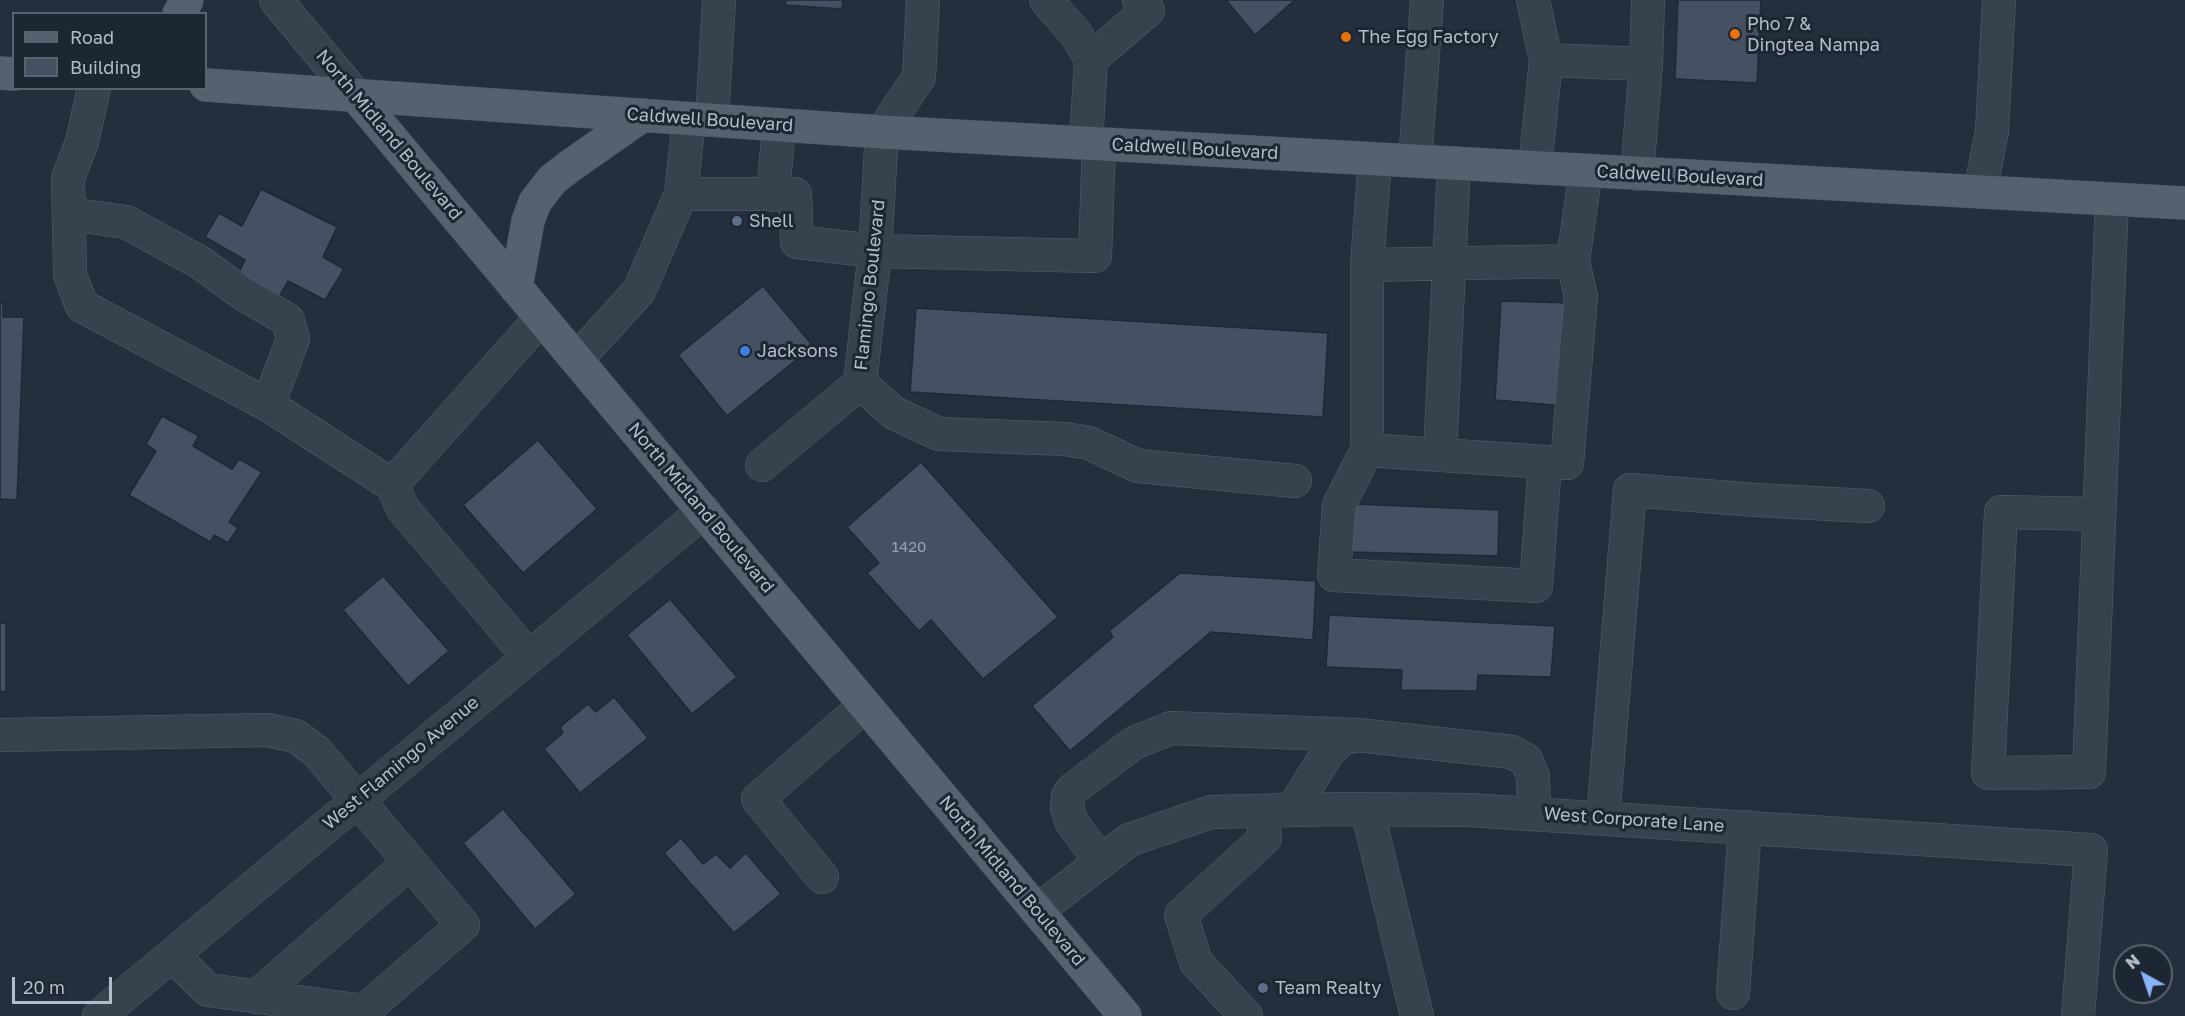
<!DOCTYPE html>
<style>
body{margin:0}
#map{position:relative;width:2185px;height:1016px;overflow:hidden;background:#242f3e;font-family:"Golos Text",sans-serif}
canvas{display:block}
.legend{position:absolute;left:12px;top:12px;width:195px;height:78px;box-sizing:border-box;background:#1d2633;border:2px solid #59626f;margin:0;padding:8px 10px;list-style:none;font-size:18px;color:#b4bcc9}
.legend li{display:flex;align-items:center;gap:12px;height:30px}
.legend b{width:30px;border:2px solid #59626f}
.north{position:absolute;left:2113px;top:944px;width:60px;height:60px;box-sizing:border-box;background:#1d2633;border:2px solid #59626f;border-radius:50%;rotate:320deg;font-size:16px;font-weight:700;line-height:24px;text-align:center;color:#b4bcc9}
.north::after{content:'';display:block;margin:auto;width:21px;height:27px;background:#8ab4f8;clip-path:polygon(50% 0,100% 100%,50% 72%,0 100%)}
.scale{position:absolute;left:12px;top:977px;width:100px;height:27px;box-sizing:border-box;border:3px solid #b4bcc9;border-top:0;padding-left:8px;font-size:18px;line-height:21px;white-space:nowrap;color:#b4bcc9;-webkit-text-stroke:4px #1d2633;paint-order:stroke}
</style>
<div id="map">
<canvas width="2185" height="1016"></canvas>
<ul class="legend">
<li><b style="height:8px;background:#56606e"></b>Road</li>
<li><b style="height:16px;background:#455162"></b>Building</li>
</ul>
<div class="north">N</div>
<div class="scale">20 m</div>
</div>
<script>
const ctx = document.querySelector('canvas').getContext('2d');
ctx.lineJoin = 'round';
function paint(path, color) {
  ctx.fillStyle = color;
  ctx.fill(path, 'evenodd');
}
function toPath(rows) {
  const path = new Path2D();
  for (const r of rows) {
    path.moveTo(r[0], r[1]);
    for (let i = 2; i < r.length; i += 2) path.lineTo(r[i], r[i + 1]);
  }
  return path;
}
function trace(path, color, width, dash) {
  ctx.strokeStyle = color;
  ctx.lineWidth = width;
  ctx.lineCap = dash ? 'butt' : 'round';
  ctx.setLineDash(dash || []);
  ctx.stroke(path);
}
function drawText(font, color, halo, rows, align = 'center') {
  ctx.font = font + ' "Golos Text",sans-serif';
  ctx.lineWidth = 6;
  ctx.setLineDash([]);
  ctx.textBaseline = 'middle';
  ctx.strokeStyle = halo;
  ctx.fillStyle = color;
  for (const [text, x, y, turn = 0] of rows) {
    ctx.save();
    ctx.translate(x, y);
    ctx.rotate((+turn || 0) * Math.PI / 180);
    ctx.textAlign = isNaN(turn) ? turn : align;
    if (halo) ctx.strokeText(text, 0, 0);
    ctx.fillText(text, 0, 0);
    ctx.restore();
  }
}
const building = toPath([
 [786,0,843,0,842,9,785,5,786,0],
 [1226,0,1295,0,1255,35,1226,0],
 [1678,0,1761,0,1757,83,1675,79,1678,0],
 [261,189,337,227,323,257,344,269,325,300,288,281,276,302,235,280,245,260,205,237,219,213,242,226,261,189],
 [763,286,813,346,727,416,678,355,763,286],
 [1501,301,1572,303,1566,406,1495,400,1501,301],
 [0,303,3,303,3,317,24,317,17,500,0,499,0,303],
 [916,308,1328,333,1323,417,910,392,916,308],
 [162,416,199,436,193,446,232,469,239,459,262,472,229,522,238,528,228,543,214,535,210,542,129,495,156,451,146,444,162,416],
 [538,440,597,509,523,573,463,505,538,440],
 [921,462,1058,617,983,679,931,620,919,631,867,573,879,563,847,527,921,462],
 [1353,504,1499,510,1498,556,1352,552,1353,504],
 [1180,573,1316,581,1313,640,1211,632,1070,751,1032,706,1113,637,1109,631,1180,573],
 [383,576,449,651,408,686,343,610,383,576],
 [670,599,737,677,692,714,627,635,670,599],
 [1329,615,1555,626,1551,677,1478,675,1477,691,1401,690,1402,670,1326,667,1329,615],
 [0,623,6,623,6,692,0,691,0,623],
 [614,697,648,738,580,793,544,749,563,733,560,727,588,704,596,712,614,697],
 [503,809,576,894,535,929,463,843,503,809],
 [681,838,703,864,716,854,730,868,746,853,781,894,734,933,664,853,681,838]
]);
const minor = toPath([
 [276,0,356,96],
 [1046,0,1076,34,1091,59,1086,143],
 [1533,0,1546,60,1535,168],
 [1091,59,1148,10,1139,0],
 [1546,60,1646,64,1637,174],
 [1646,64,1648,0],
 [94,88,82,142,68,178,70,275,82,306,268,405,392,485],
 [689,119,681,194,795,194,797,242,875,251,1095,256,1099,144],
 [712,120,719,0],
 [1375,159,1367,265,1367,450,1545,462,1567,463,1581,297,1573,261,1586,170],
 [1415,161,1427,0],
 [1980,192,1992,131,1999,0],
 [773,195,779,125],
 [69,214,126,222,201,263,243,294,288,320,293,339,268,405],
 [1367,265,1573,261],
 [577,359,639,291,681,194],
 [860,383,894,413,939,434,1065,439,1089,443,1138,466,1295,481],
 [1367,450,1339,505,1334,575,1536,586,1545,462],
 [1440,455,1454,163],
 [762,465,860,383,875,251,882,132,919,77,923,0],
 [2099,514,2001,512,1988,773,2089,772,2112,199],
 [528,656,403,509,392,485,541,318],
 [0,735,267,730,296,736,317,752,463,925,364,1011,208,990,172,955],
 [1367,809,1417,1016],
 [1292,810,1329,751,1342,739,1358,735,1512,752,1526,760,1533,776,1534,814],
 [1603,818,1630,490,1756,500,1868,506],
 [1101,862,1071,821,1067,808,1068,796,1073,789,1134,743,1171,728,1358,735],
 [822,877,758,799,865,705],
 [1037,911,1129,840,1211,812,1340,809,1468,810,2091,850,2078,1016],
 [1733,993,1745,827],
 [256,997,410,862],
 [99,1016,704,511],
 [1246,1016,1196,962,1181,915,1265,838,1262,811]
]);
const major = toPath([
 [179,14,187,0],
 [0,73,14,74],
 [206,85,882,132,2185,203],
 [356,96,1125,1016],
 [516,288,528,221,535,202,552,180,570,166,643,115]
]);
const markers = [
 [1735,34,6,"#e8710a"],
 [1346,37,6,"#e8710a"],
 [737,221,6,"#5c6f8a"],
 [745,351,6,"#3f7fe0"],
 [1263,988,6,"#5c6f8a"]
];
const numberNames = [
 ["1420",909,547]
];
const poiNames = [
 ["Pho 7 &",1747,24],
 ["Dingtea Nampa",1747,45],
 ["The Egg Factory",1358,37],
 ["Shell",749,221],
 ["Jacksons",757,351],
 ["Team Realty",1275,988]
];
const streetNames = [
 ["Caldwell Boulevard",710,120,4],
 ["North Midland Boulevard",389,135,50],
 ["Caldwell Boulevard",1195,149,3],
 ["Caldwell Boulevard",1680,176,3],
 ["Flamingo Boulevard",870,285,-84],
 ["North Midland Boulevard",701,508,50],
 ["West Flamingo Avenue",401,763,-40],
 ["West Corporate Lane",1634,820,4],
 ["North Midland Boulevard",1012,881,50]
];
paint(building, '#455162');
trace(building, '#1f2835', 1.5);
trace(minor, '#565f6c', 34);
trace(major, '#414a57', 34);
trace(minor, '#38414e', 33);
trace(major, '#56606e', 33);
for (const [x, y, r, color] of markers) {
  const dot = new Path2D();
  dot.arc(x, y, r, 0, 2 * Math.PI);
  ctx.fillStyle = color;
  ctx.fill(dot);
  trace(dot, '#1d2633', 2);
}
drawText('15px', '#98a1af', null, numberNames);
drawText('18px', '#b4bcc9', '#1d2633', poiNames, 'left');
drawText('18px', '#b4bcc9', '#1d2633', streetNames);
</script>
